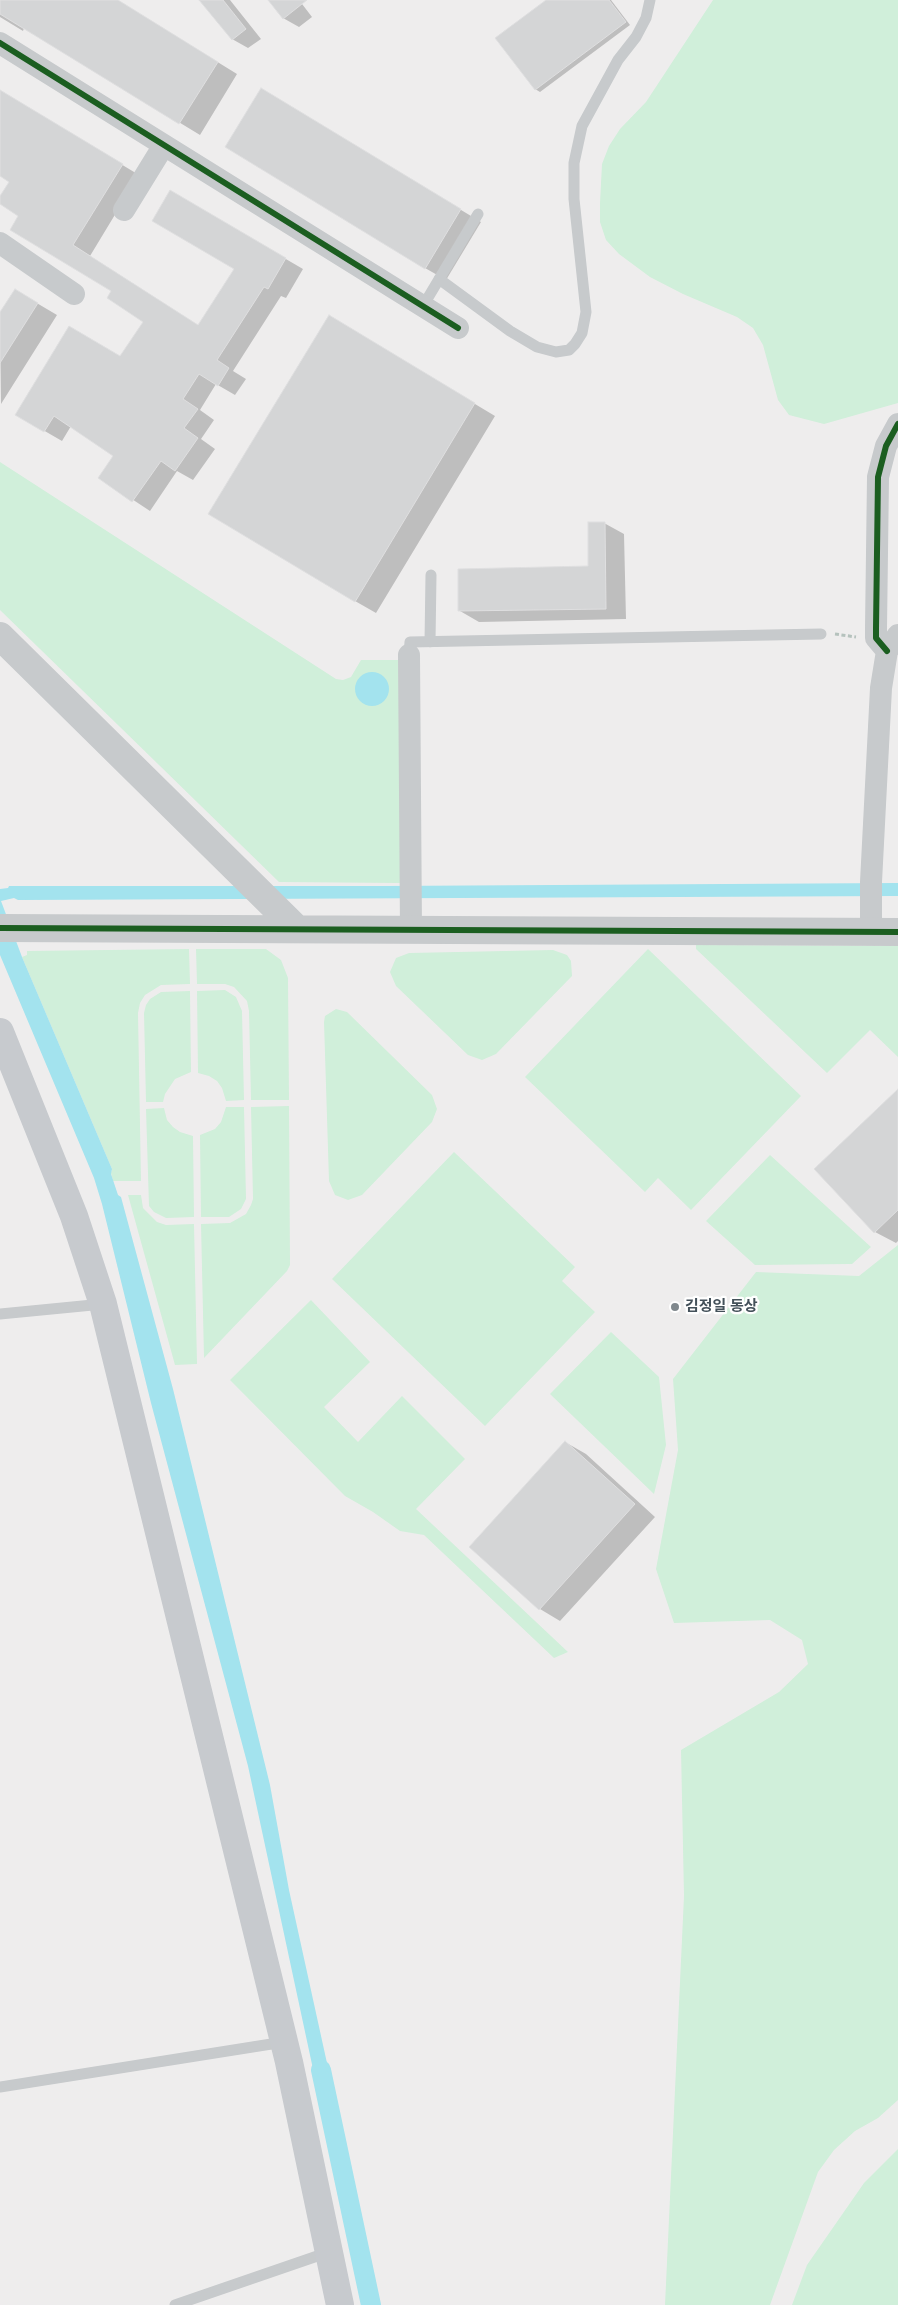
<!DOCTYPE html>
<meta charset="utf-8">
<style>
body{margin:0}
canvas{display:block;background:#eeeded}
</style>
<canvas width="898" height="2305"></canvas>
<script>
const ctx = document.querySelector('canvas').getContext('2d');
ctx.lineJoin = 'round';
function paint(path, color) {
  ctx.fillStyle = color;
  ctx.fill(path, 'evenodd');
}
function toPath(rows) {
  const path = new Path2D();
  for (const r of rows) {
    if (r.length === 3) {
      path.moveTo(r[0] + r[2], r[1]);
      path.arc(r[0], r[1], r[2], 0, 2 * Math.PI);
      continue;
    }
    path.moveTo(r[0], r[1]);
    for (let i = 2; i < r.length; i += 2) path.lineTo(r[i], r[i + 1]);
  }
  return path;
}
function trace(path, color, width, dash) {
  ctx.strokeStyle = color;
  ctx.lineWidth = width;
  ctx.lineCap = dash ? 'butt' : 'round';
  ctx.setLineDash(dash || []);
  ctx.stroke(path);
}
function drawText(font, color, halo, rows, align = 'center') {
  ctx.font = font + ' "IBM Plex Sans","Noto Sans KR",sans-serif';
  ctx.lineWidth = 4.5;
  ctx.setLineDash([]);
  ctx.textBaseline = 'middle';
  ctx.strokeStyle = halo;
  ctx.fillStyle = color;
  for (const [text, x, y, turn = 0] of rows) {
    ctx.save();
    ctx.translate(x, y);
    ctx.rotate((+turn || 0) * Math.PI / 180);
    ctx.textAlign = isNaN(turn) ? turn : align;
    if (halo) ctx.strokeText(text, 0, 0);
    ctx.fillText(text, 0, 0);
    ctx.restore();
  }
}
const green = toPath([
 [713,0,898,0,898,403,824,424,789,415,778,400,763,345,753,328,737,317,683,294,650,277,619,254,606,240,600,222,600,203,602,164,609,146,620,129,646,102],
 [0,462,336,679,343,680,351,677,361,660,401,660,400,883,279,882,0,610],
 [696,945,898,946,898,1057,870,1030,827,1073,696,949],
 [189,949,190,984,161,985,145,995,140,1003,138,1013,141,1181,113,1181,111,1173,112,1169,22,957,27,955,27,951],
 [196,949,266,949,281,960,288,978,289,1100,251,1100,249,1011,247,1001,234,987,225,984,197,984],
 [648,949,801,1096,691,1210,658,1178,645,1192,525,1077],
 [553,950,567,955,571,961,572,976,496,1054,482,1060,468,1055,396,986,390,972,396,958,409,953],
 [225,990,236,997,242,1011,244,1100,226,1101,222,1088,217,1081,209,1076,198,1073,197,991],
 [190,991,191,1072,175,1079,165,1094,163,1102,146,1102,144,1013,146,1005,150,999,161,992],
 [336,1009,347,1012,432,1095,437,1109,432,1122,362,1195,348,1200,335,1195,329,1181,324,1022,325,1016],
 [289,1106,290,1265,287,1271,204,1358,201,1224,230,1223,246,1214,251,1205,253,1199,251,1107],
 [226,1107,244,1107,246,1199,241,1209,229,1217,201,1217,200,1135,215,1129,221,1122],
 [164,1108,167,1120,173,1127,180,1132,193,1136,194,1217,166,1218,154,1212,149,1206,146,1109],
 [454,1152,575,1267,562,1281,595,1312,485,1426,332,1279],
 [770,1155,871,1247,852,1264,755,1265,706,1221],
 [128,1195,141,1195,143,1208,157,1222,166,1225,194,1224,197,1364,175,1365],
 [898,1245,898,2100,878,2118,855,2131,834,2150,818,2172,770,2305,665,2305,684,1896,681,1750,779,1692,808,1664,802,1640,770,1620,674,1623,656,1569,678,1450,673,1379,756,1272,859,1276],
 [311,1300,370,1362,324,1407,358,1442,402,1396,465,1459,416,1509,568,1652,554,1658,424,1535,400,1531,373,1512,345,1496,230,1380],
 [611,1332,659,1377,666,1445,654,1494,550,1394],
 [898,2149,898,2305,792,2305,807,2265,864,2183]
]);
const water = toPath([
 [372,689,17],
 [898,883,898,896,18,900,14,898,1,901,22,957,112,1169,111,1174,118,1195,121,1197,173,1389,270,1785,289,1890,334,2095,319,2097,248,1766,151,1403,102,1204,94,1178,0,955,0,889,8,888,9,886,383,886]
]);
const shadow = toPath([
 [0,0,117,0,237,74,200,135,24,28,23,31,0,17],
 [201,0,230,0,261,39,248,48,232,39],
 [269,0,299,0,312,17,299,27,283,18],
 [548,0,611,0,630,25,540,92,535,89],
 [0,91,139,175,90,256,199,326,235,269,171,192,303,269,286,298,281,296,233,371,246,379,235,395,216,384,200,410,214,420,201,439,215,449,193,480,177,471,150,511,100,478,115,456,71,426,62,441,17,415,121,358,145,322,113,291,20,216,0,203,0,198,11,181,0,175],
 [282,102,481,222,446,280,425,268],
 [35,302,57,315,1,404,0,315],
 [350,329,495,416,376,613,355,601],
 [604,523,624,534,626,619,479,622,460,611,590,567],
 [898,1090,898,1241,896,1243,875,1232],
 [565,1442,586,1454,655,1517,560,1621,540,1609]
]);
const canal = toPath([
 [321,2070,371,2305]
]);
const building = toPath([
 [0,0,118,0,218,62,179,124,0,14,0,0],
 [199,0,223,0,246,29,232,40,199,0],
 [268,0,307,0,283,19,268,0],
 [546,0,609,0,626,22,535,90,495,38,546,0],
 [261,88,461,209,425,269,225,147,261,88],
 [0,90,123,164,73,245,198,325,234,269,152,221,170,190,286,258,268,289,264,287,217,360,229,368,218,386,199,374,183,399,198,409,184,428,198,438,175,471,161,461,132,502,98,478,113,456,54,416,44,432,15,415,69,326,120,356,143,322,107,298,111,291,10,230,18,216,0,204,0,196,9,182,0,176,0,90],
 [15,289,38,303,0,363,0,312,15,289],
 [329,315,475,403,355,602,208,514,329,315],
 [588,522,605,522,606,609,458,611,458,569,588,566,588,522],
 [898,1089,898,1210,874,1233,814,1169,898,1089],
 [565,1441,635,1504,539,1610,469,1547,565,1441]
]);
const path = toPath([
 [835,634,856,637]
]);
const service = toPath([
 [439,279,510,331,537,347,556,352,569,350,575,344,582,333,586,312,574,199,574,163,582,126,618,60,636,37,646,18,650,0],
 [423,306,478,214],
 [430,642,431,575],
 [409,655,410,642,821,634],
 [0,1314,103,1304],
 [0,2087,284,2042],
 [175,2305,329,2252]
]);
const minor = toPath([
 [0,43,458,328],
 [124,210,164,145],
 [0,243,74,294],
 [887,651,876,638,876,628,878,477,886,446,898,424],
 [409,655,411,931],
 [871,932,871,882,881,688,887,651,898,635]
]);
const tertiary = toPath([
 [0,636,297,929],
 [0,928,898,932]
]);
const secondary = toPath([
 [0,1032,74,1216,103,1304,289,2062,340,2305]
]);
const cycleway = toPath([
 [0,43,458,328],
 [887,651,876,638,876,628,878,477,886,446,898,424],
 [0,928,898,932]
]);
const markers = [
 [675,1307,5,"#80888d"]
];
const poiNames = [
 ["김정일 동상",685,1307]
];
paint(green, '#d0efda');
paint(water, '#a3e3ee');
paint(shadow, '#0003');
trace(canal, '#a3e3ee', 20);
paint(building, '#d4d5d6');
trace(building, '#dfdfe0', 1);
trace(path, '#b5c2bd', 3, [4, 2.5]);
trace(service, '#c7cacc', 11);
trace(minor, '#c7cacc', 22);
trace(tertiary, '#c7cacc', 28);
trace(secondary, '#c7cace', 28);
trace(cycleway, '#1b5e20', 6);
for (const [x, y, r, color] of markers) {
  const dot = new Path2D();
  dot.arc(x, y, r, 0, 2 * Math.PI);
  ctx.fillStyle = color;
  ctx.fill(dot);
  trace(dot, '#fff', 2);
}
drawText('bold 15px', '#44515a', '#fff', poiNames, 'left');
</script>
